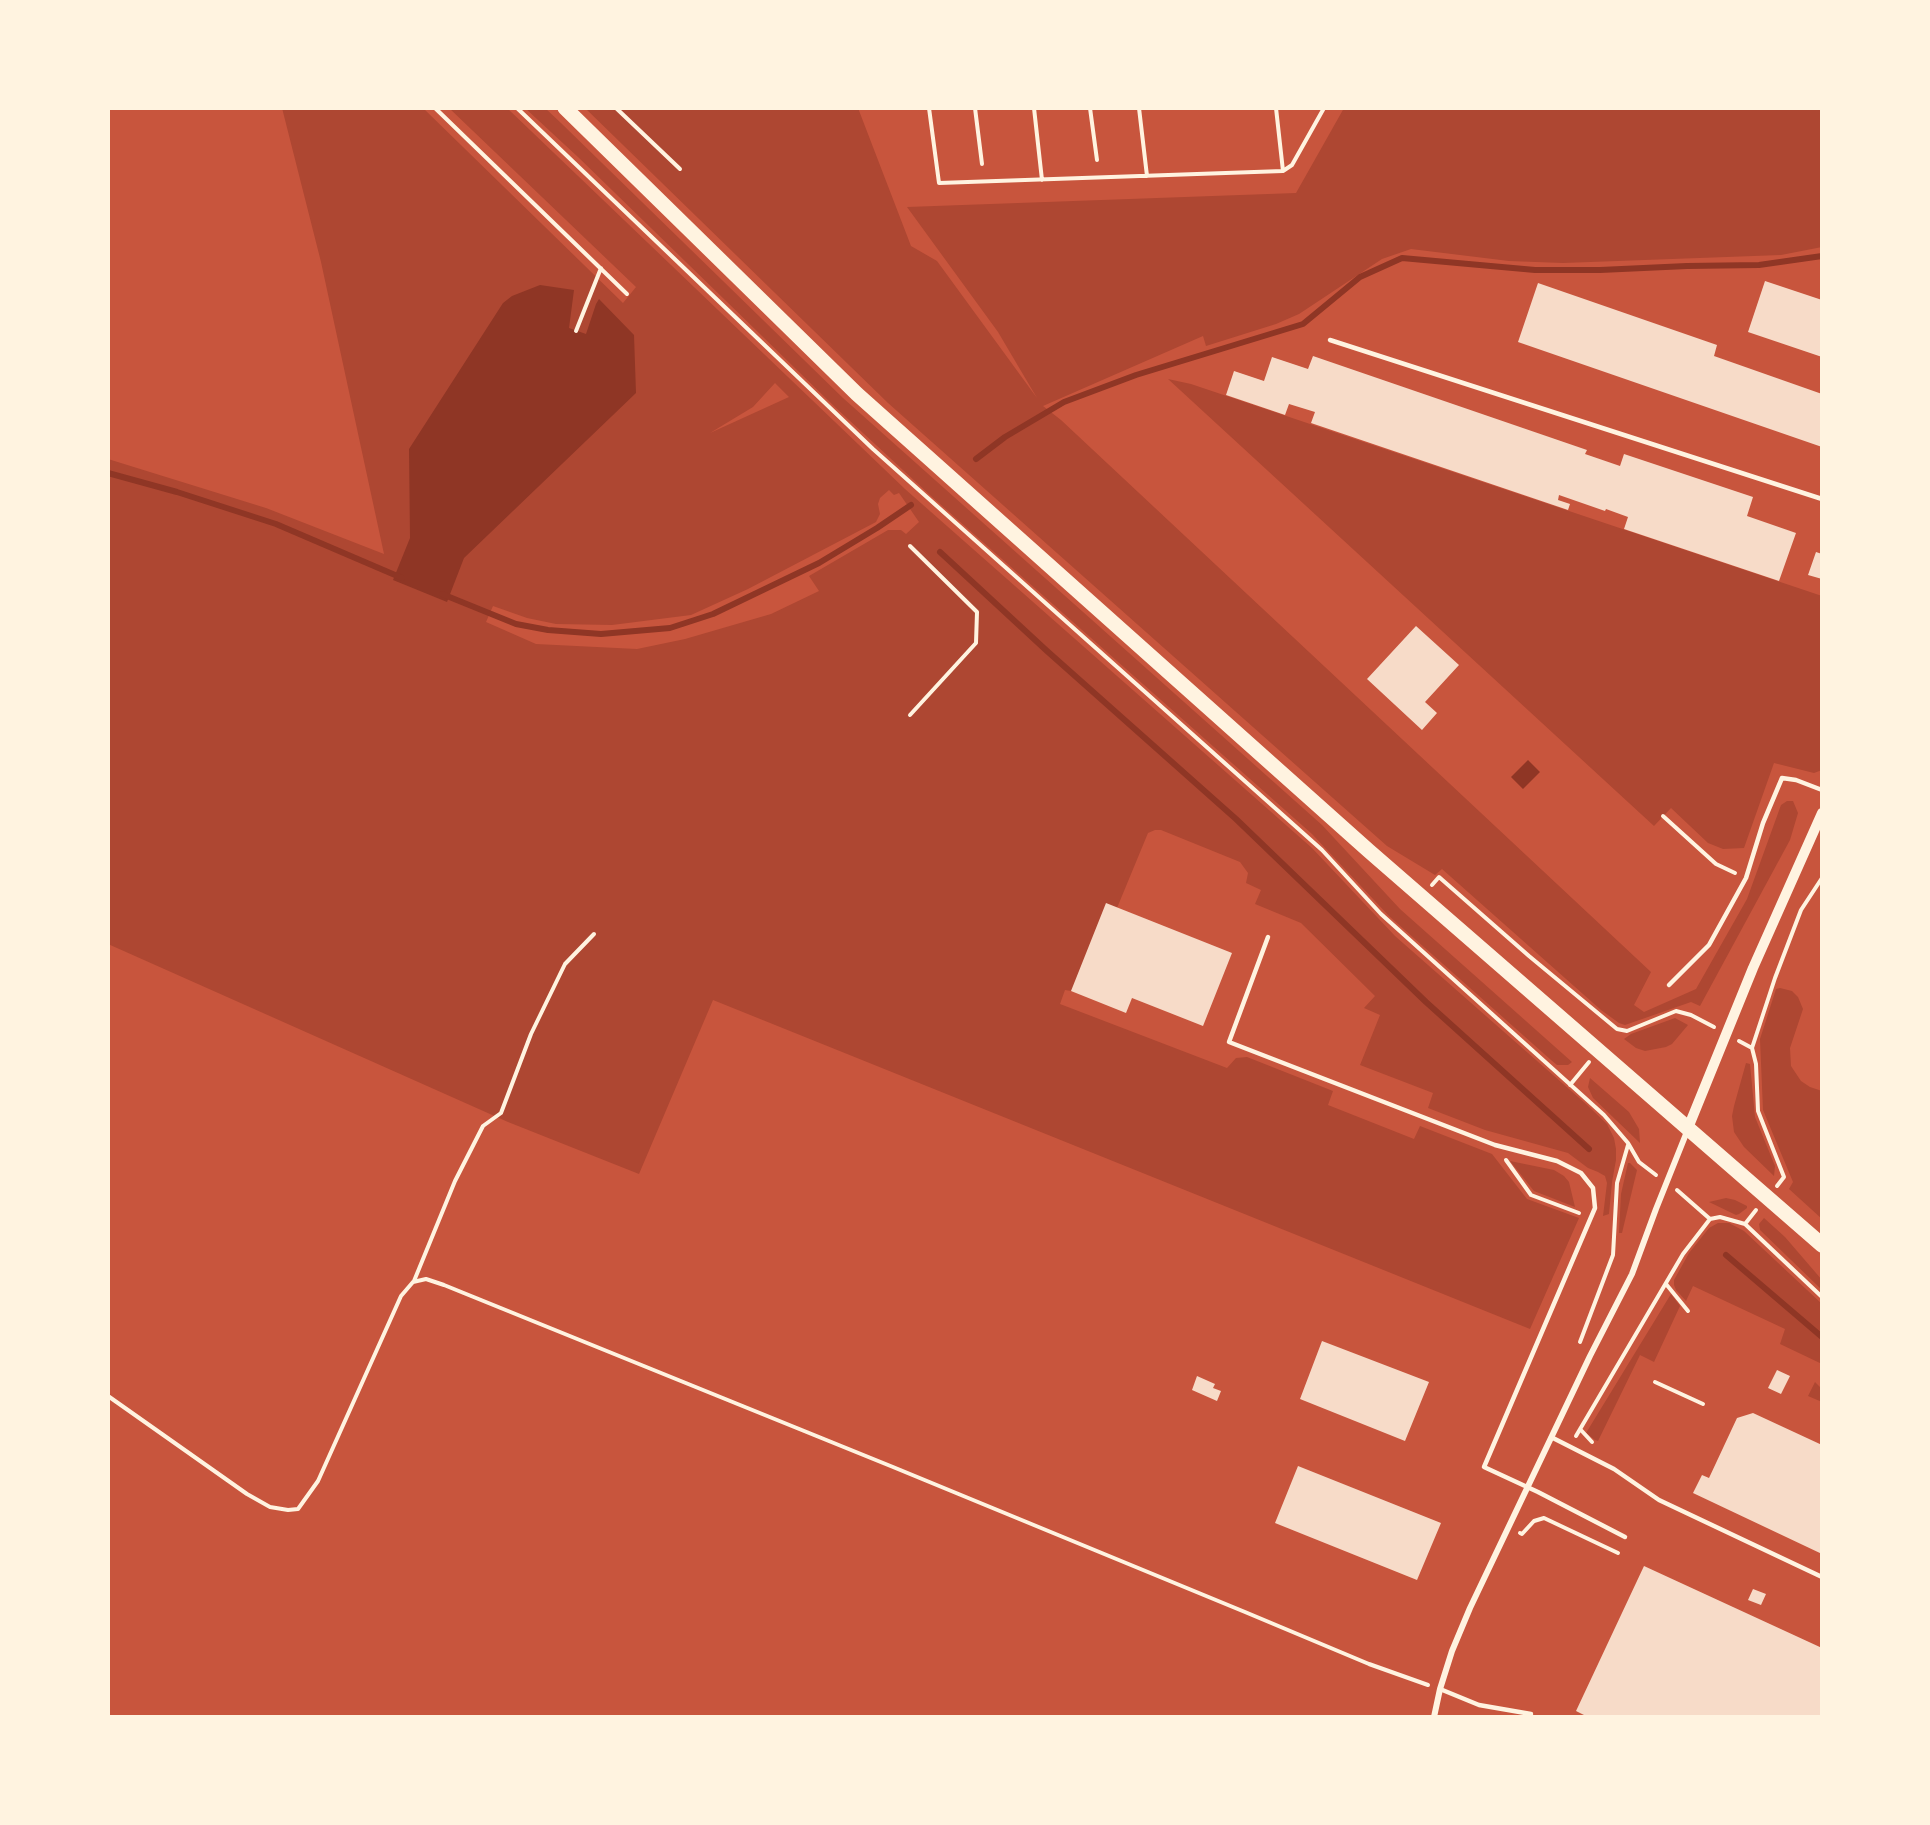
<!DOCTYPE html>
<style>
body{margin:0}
#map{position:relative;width:1930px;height:1825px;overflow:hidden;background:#c8553d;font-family:Karla,sans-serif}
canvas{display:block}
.frame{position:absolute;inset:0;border:110px solid #fff3e0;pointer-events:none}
</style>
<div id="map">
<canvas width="1930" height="1825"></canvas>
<div class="frame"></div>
</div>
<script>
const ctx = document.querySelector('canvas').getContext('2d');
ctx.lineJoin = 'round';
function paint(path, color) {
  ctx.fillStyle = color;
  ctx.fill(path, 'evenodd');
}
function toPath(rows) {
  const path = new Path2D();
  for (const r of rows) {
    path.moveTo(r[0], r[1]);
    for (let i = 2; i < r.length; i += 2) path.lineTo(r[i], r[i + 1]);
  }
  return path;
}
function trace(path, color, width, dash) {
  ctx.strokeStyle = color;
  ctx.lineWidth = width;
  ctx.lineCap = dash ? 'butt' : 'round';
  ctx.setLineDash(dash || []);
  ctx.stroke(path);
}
const green = toPath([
 [282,108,423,108,623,303,636,287,449,108,507,108,905,489,1312,848,1395,936,1586,1104,1607,1124,1614,1138,1616,1149,1616,1160,1612,1182,1609,1214,1603,1216,1607,1183,1605,1176,1598,1172,1588,1168,1568,1153,1485,1130,1428,1108,1433,1093,1360,1065,1380,1015,1364,1008,1375,996,1301,923,1255,904,1261,890,1246,883,1248,873,1240,862,1161,830,1155,830,1148,833,1117,908,1071,991,1065,990,1060,1004,1227,1068,1236,1058,1247,1057,1333,1091,1328,1105,1414,1139,1420,1126,1492,1154,1527,1199,1579,1218,1530,1329,713,1000,639,1174,508,1122,108,944,108,459,266,508,384,554,321,262],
 [775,383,789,397,710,433,753,407],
 [889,490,894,495,899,493,919,522,906,534,901,530,888,530,809,576,819,591,771,614,685,639,637,649,536,644,486,622,493,606,527,618,556,624,612,625,691,615,748,589,876,522,880,514,878,504,880,498],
 [525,108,545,108,561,123,843,398,1322,825,1400,909,1572,1062,1568,1065,1557,1065,1551,1060,1389,916,1312,834,931,496,836,408,578,157],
 [585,108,858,108,911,246,937,261,1037,398,998,332,907,207,1296,193,1344,108,1822,108,1822,247,1781,255,1563,263,1509,261,1411,249,1382,259,1299,314,1276,324,1206,346,1203,336,1043,406,1061,420,1651,972,1634,1005,1644,1012,1696,989,1747,899,1781,805,1787,801,1793,801,1798,813,1790,840,1700,1006,1691,1002,1625,1025,1619,1023,1601,1010,1442,869,1435,875,1387,846,888,403],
 [1168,379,1191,384,1822,596,1822,770,1814,773,1774,763,1744,848,1723,849,1708,843,1671,808,1654,826],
 [1780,988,1792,991,1798,997,1803,1009,1790,1048,1791,1066,1801,1081,1810,1087,1822,1091,1822,1219,1789,1189,1793,1182,1763,1110,1760,1039,1776,989],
 [1675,1018,1688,1025,1672,1044,1666,1047,1645,1051,1636,1048,1624,1039,1631,1034],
 [1746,1063,1750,1064,1755,1117,1775,1166,1774,1176,1744,1147,1734,1132,1732,1116,1734,1106],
 [1590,1078,1629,1112,1639,1129,1640,1143,1593,1098,1588,1087],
 [1510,1161,1554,1170,1564,1176,1569,1182,1575,1207,1534,1191],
 [1628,1163,1630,1163,1637,1170,1622,1233,1619,1233,1621,1194],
 [1726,1198,1735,1200,1747,1206,1747,1208,1739,1214,1736,1215,1709,1202],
 [1764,1218,1785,1237,1822,1280,1822,1290,1760,1230,1759,1224],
 [1718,1223,1729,1223,1744,1231,1822,1304,1822,1364,1780,1344,1785,1329,1693,1286,1686,1301,1676,1290,1674,1285,1674,1280,1689,1253,1709,1228],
 [1671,1294,1680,1306,1654,1362,1640,1355,1598,1441,1595,1440,1586,1433],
 [1815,1382,1822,1389,1822,1402,1808,1396]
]);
const water = toPath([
 [540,285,574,290,569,328,586,334,596,304,599,299,634,335,636,393,464,558,447,602,393,580,410,538,409,449,503,303,512,296],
 [1528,760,1540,772,1523,789,1511,777]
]);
const stream = toPath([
 [976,459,1005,437,1064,402,1136,375,1303,324,1360,277,1402,258,1535,270,1600,270,1687,266,1759,265,1822,256],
 [108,473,177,492,276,524,402,578],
 [940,552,1047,651,1236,819,1426,1002,1589,1149],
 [442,594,516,624,548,630,601,634,670,628,713,614,819,563,877,528,911,505],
 [1726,1255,1822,1337]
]);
const building = toPath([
 [1765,281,1822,300,1822,357,1748,332],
 [1538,283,1717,345,1714,356,1822,394,1822,447,1518,342],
 [1313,356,1587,450,1585,454,1620,466,1624,454,1753,497,1747,516,1796,533,1779,581,1624,529,1628,517,1606,509,1605,511,1559,495,1558,500,1570,504,1568,510,1311,423,1315,412,1289,404,1285,415,1226,395,1234,371,1264,381,1272,357,1308,369],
 [1816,552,1822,554,1822,579,1808,575],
 [1416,626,1459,665,1425,702,1437,713,1422,730,1367,679],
 [1106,903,1232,953,1203,1026,1132,998,1126,1013,1071,991],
 [1322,1341,1429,1382,1405,1441,1300,1399],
 [1777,1370,1790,1376,1781,1394,1768,1388],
 [1197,1376,1215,1384,1213,1388,1221,1391,1217,1401,1192,1390],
 [1753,1413,1822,1445,1822,1554,1693,1493,1702,1475,1709,1478,1737,1418],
 [1298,1466,1441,1523,1417,1580,1275,1523],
 [1644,1566,1822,1648,1822,1717,1588,1717,1576,1711],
 [1753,1589,1766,1594,1761,1605,1748,1600]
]);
const path = toPath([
 [435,108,627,294],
 [517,108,873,449,1322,850,1381,914,1604,1115,1628,1143,1639,1162,1656,1175],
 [616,108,680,169],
 [929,108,939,183,1283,171,1276,108],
 [975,108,982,164],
 [1034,108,1042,180],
 [1090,108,1097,160],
 [1139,108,1147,176],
 [1283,171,1292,165,1324,108],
 [576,331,601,268],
 [910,546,977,612,976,643,910,715],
 [1663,816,1716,864,1735,873],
 [1432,885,1439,877,1529,956,1617,1029,1627,1031,1676,1011,1691,1015,1714,1027],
 [1739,1041,1752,1048],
 [1570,1085,1589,1062],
 [1506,1160,1531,1195,1579,1213],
 [1777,1186,1784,1177,1758,1111,1756,1064,1752,1048,1775,978,1801,910,1822,878],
 [1677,1190,1710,1219,1720,1217,1745,1224],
 [1756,1210,1745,1224,1822,1297],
 [414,1281,455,1181,483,1126,501,1113,531,1034,565,964,594,934],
 [1666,1284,1688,1311],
 [1580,1342,1613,1255,1617,1183,1628,1145],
 [1655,1382,1703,1404],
 [108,1396,247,1494,270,1507,288,1510,298,1509,318,1481,401,1296,413,1282,426,1279,444,1285,893,1467,1245,1612,1369,1664,1428,1685],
 [1580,1429,1592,1442],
 [1576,1436,1683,1254,1710,1219],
 [1520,1533,1522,1534,1534,1521,1544,1518,1618,1553]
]);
const service = toPath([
 [1330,340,1822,499],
 [1268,937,1229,1042,1495,1145,1557,1161,1581,1173,1593,1188,1595,1208,1484,1467,1538,1492,1625,1537],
 [1669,985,1709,945,1746,878,1763,823,1782,778,1796,780,1822,790],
 [1551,1437,1614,1469,1659,1500,1822,1577],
 [1440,1689,1479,1705,1531,1714]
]);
const minor = toPath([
 [1434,1717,1440,1689,1452,1651,1470,1608,1590,1356,1632,1274,1656,1209,1688,1129]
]);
const tertiary = toPath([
 [1688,1128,1753,968,1822,813]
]);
const primary = toPath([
 [565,108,857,394,1369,851,1822,1245]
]);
paint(green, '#ae4732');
paint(water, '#8f3625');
trace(stream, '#8f3625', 6);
paint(building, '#f7dbc8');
trace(path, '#fff3e0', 4);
trace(service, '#fff3e0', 4.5);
trace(minor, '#fff3e0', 6);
trace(tertiary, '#fff3e0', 10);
trace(primary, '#fff3e0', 15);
</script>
